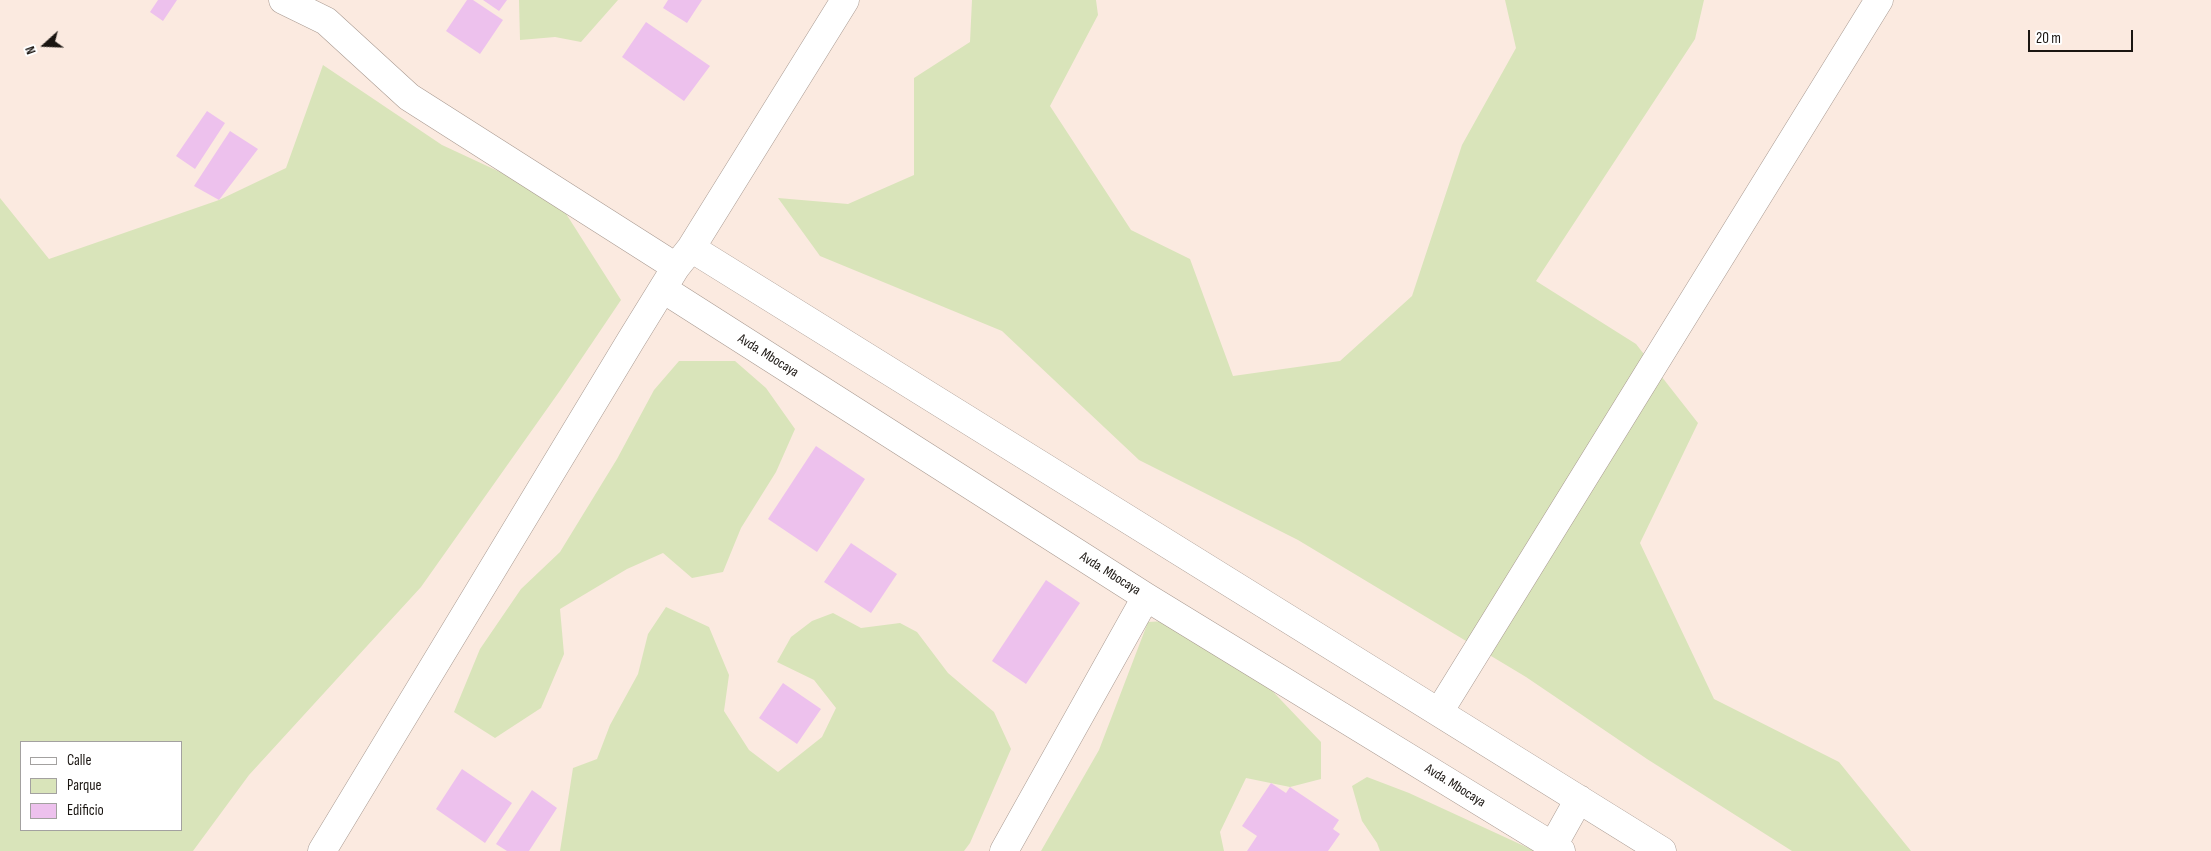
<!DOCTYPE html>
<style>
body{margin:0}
#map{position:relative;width:2211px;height:851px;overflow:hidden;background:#fbeae0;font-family:"Sofia Sans Condensed",sans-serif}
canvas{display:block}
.legend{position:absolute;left:20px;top:741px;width:162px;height:90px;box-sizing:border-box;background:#fff;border:1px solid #a3a1a0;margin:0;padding:6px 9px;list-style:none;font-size:15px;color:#1a1511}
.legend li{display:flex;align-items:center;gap:10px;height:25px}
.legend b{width:25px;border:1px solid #a3a1a0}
.north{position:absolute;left:20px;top:20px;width:50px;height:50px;-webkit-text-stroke:4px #fff;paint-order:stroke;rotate:250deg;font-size:14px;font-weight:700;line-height:20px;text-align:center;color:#1a1511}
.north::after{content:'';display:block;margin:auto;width:18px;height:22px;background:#1a1511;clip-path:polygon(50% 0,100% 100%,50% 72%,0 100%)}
.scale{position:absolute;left:2028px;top:30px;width:105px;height:22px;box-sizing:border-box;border:2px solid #1a1511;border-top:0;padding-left:6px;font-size:15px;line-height:18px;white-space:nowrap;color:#1a1511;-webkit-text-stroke:4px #fff;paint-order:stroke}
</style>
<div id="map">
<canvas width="2211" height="851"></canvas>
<ul class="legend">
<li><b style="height:6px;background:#fff"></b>Calle</li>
<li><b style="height:14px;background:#d9e4ba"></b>Parque</li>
<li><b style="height:14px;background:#edc1ed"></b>Edificio</li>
</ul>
<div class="north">N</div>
<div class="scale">20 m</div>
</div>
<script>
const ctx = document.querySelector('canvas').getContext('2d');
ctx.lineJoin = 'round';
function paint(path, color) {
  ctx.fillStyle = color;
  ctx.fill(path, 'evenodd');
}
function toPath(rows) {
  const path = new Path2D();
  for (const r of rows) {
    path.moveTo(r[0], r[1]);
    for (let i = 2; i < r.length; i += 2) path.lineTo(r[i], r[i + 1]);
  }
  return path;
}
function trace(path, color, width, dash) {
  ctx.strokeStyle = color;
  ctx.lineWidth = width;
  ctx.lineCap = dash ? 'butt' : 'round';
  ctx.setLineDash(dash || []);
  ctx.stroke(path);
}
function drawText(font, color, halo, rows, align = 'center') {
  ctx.font = font + ' "Sofia Sans Condensed",sans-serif';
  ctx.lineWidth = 5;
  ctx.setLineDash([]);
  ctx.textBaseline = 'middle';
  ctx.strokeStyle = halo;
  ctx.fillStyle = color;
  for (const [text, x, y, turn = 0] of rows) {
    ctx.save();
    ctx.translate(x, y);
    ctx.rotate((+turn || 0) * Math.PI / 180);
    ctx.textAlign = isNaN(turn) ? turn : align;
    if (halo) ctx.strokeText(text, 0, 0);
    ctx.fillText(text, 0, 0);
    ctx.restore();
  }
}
const green = toPath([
 [519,0,618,0,581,42,555,37,520,40],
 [972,0,1096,0,1098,15,1050,106,1131,230,1190,259,1233,376,1340,361,1412,296,1462,145,1516,48,1505,0,1704,0,1695,39,1536,281,1636,344,1698,423,1640,543,1714,699,1839,762,1911,851,1792,851,1647,759,1526,677,1298,540,1139,460,1002,331,820,256,778,198,848,204,914,175,914,78,970,42],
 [323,65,442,145,556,198,621,300,559,392,421,587,249,775,193,851,0,851,0,198,49,259,219,200,286,168],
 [21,742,181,742,181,830,21,830],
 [679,361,735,361,766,388,795,429,776,472,741,528,723,572,692,578,663,553,627,569,560,609,564,654,541,708,495,738,454,712,480,649,521,589,560,552,617,459,654,390],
 [666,607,709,627,729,675,724,711,749,750,778,772,822,737,836,708,814,680,777,662,791,637,812,621,833,613,861,628,900,623,917,632,948,673,994,712,1011,749,970,843,964,851,560,851,573,768,597,759,610,725,638,674,648,634],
 [1182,620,1240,657,1321,742,1321,779,1290,787,1246,778,1220,832,1224,851,1041,851,1099,750,1148,622],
 [1367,777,1409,793,1535,851,1380,851,1377,843,1362,821,1352,786]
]);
const building = toPath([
 [158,0,177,0,163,21,150,12],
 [467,0,473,0,503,20,480,54,446,31],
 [483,0,507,0,499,11],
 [668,0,702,0,687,23,663,8],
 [646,22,710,66,684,101,622,57],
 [207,111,225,123,195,169,176,156],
 [230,131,258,149,219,200,194,186],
 [816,446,865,479,817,552,768,519],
 [851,543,897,574,871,613,824,582],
 [1046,580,1080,603,1026,684,992,661],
 [783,683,821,709,797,744,759,718],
 [462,769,512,803,485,843,436,809],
 [1271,783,1286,793,1290,787,1339,820,1333,829,1340,834,1328,851,1247,851,1257,836,1242,826],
 [532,790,557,808,529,851,507,851,496,844]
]);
const street = toPath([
 [283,0,326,21,409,97,676,267],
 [691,248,1662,851],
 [663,289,1146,597,1561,851],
 [1439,712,1879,0],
 [322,851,631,340,676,267,691,248,845,0],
 [1004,851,1146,597],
 [1550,851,1579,799]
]);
const streetNames = [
 ["Avda. Mbocaya",768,356,32],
 ["Avda. Mbocaya",1110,574,32],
 ["Avda. Mbocaya",1455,786,32]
];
paint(green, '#d9e4ba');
paint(building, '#edc1ed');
trace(street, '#a89990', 29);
trace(street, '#fff', 28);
drawText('14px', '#1a1511', '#fff', streetNames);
</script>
